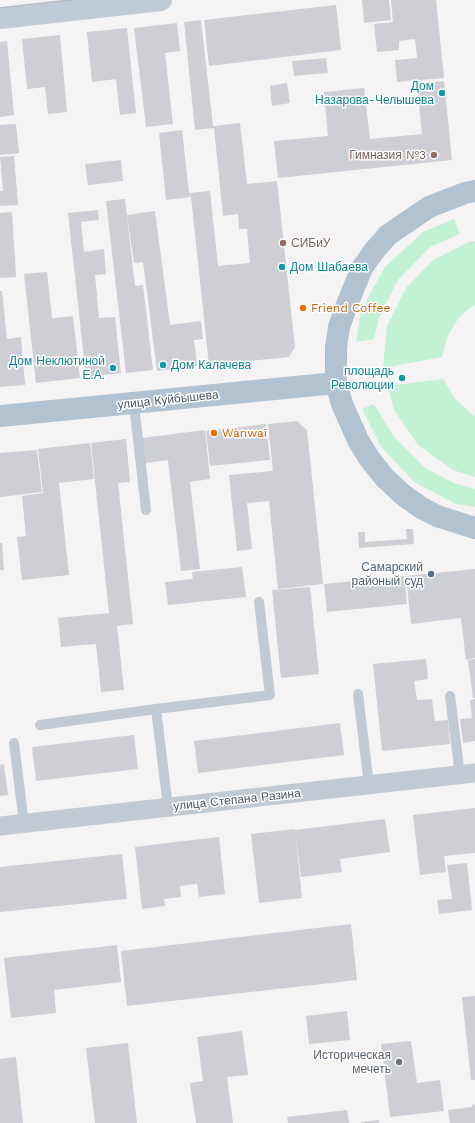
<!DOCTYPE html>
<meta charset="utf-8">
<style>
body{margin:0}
canvas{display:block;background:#f5f3f3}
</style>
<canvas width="475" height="1123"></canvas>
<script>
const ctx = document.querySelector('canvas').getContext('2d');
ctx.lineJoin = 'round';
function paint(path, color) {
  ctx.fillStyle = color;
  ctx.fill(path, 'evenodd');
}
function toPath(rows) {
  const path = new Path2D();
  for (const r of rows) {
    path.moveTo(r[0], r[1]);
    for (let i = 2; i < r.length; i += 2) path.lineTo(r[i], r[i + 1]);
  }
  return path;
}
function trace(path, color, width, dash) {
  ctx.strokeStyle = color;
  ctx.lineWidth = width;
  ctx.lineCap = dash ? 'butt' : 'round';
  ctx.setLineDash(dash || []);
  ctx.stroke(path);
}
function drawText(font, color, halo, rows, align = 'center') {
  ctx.font = font + ' "Work Sans",sans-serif';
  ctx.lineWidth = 3;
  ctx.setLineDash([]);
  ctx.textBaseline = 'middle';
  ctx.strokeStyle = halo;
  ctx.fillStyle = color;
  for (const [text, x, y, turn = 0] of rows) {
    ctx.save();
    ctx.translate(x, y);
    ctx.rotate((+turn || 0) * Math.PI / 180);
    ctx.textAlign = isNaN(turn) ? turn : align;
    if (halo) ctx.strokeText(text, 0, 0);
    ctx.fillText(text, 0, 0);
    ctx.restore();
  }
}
const green = toPath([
 [454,219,460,234,430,247,398,280,379,318,374,339,356,342,361,311,384,268,423,232],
 [475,241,475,304,460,316,448,335,442,357,383,368,387,326,406,288,433,260,469,242],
 [443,379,455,399,472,414,475,416,475,477,453,470,418,445,394,410,388,386],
 [374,404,394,437,425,468,454,483,475,489,475,507,456,504,414,482,381,447,362,409]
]);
const building = toPath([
 [362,0,389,0,391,20,364,23],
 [391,0,436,0,444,78,397,82,395,60,417,58,415,39,399,41,399,50,377,52,374,24,393,22],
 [336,5,341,50,209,66,204,20],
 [201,20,213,126,240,123,247,184,277,181,295,347,289,357,209,365,191,197,166,200,159,133,182,130,189,193,210,191,218,266,250,263,247,229,239,229,238,214,223,216,214,128,195,130,184,22],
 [177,23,180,51,165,53,173,124,146,127,134,28],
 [127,28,136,113,120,115,116,79,92,82,87,32],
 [60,35,67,112,48,114,45,87,27,89,22,39],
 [7,41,14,115,0,117,0,42],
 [326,58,328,73,294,76,292,61],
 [444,81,452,160,278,178,274,141,328,136,324,92,364,88,370,139,422,134,417,84],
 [287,83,290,103,272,106,270,86],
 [16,124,19,153,0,155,0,125],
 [14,156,18,205,0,206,0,191,3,191,0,157],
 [121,160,123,181,88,185,85,164],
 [125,199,135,286,143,285,153,370,126,373,106,201],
 [98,210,99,220,81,222,84,252,104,249,106,274,95,275,99,318,115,317,121,373,86,377,68,213],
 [155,211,170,325,201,321,203,339,194,340,197,366,157,371,143,262,134,263,127,215],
 [12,212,16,277,0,278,0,213],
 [47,272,52,318,73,316,80,378,36,383,24,274],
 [0,291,2,291,7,339,21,337,25,385,0,387],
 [297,421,307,430,323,584,278,589,269,501,247,503,252,549,237,551,229,475,273,471,268,424],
 [266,424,270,460,210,466,206,431],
 [205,430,210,479,190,482,200,569,181,571,168,460,145,463,142,438],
 [126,439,130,482,118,483,133,624,117,626,124,690,101,692,96,644,61,647,58,618,109,613,91,443],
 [90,443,94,479,59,483,69,575,22,580,17,537,26,536,22,496,43,493,38,449],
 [37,450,42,492,0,497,0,453],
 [406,529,413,529,414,544,359,548,358,532,365,532,365,542,407,539],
 [0,543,2,543,4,570,0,570],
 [242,567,246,597,168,605,165,582,193,579,192,572],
 [475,569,475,658,466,660,461,618,411,624,406,576],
 [404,576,407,604,327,612,324,584],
 [310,587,319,674,281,678,272,590],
 [426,659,428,679,414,681,417,700,432,699,435,721,448,720,450,744,382,751,373,664],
 [475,659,475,698,473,698,468,660],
 [475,699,475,741,463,743,460,719,472,718,470,700],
 [340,723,344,755,198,773,194,741],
 [134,735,138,769,36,781,32,747],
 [4,764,8,795,0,796,0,765],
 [475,808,475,853,444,856,446,872,420,875,413,815],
 [385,819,390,852,340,859,342,872,301,877,295,830],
 [295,829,302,898,259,903,251,834],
 [219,837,225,894,199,897,197,884,180,886,175,842],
 [175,842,181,897,164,899,165,906,142,909,135,847],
 [122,854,127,899,0,912,0,867],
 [467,863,472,910,439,914,437,900,452,899,447,865],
 [351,924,357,980,127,1006,121,951],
 [117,945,121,982,54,990,56,1013,11,1018,4,958],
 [475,996,475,1080,471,1080,462,997],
 [347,1011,350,1040,309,1044,306,1016],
 [242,1031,248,1075,227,1077,233,1123,196,1123,190,1083,203,1081,197,1037],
 [411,1041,417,1083,440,1080,444,1111,390,1117,381,1044],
 [128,1043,137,1123,95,1123,86,1048],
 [16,1057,23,1123,0,1123,0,1059],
 [475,1104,475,1123,450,1123,448,1110,472,1107,472,1105],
 [347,1110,349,1123,288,1123,287,1117],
 [379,1120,379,1123,362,1123,361,1122]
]);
const service = toPath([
 [134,404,146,510],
 [358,694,369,785],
 [450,696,460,775],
 [40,725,156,709],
 [14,743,24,824],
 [168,807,156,709,270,695,259,602]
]);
const minor = toPath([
 [0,826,475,773]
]);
const secondary = toPath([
 [0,18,161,0]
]);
const primary = toPath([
 [475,191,465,193,429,207,388,235,374,251,362,268,346,307,339,327,336,347,336,383,342,404,358,440,369,458,384,477,402,494,420,507,437,516,475,528],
 [0,416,336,383]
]);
const tram = toPath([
 [0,8,72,0]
]);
const markers = [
 [442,93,4,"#0f9aa8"],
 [434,155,4,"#8d6e63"],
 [283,243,4,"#8d6e63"],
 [282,267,4,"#0f9aa8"],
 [303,308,4,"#e8710a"],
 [163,365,4,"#0f9aa8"],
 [113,368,4,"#0f9aa8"],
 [402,378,4,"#0f9aa8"],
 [214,433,4,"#e8710a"],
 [431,574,4,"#5c6f8a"],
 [399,1062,4,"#6b7280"]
];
const cultureNames = [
 ["Дом",434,86],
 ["Назарова-Челышева",434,100],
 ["Дом Шабаева",290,267,"left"],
 ["Дом Неклютиной",105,361],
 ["Е.А.",105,375],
 ["Дом Калачева",171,365,"left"],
 ["площадь",394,371],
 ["Революции",394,385]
];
const educationNames = [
 ["Гимназия №3",426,155],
 ["СИБиУ",291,243,"left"]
];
const foodNames = [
 ["Friend Coffee",311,308],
 ["Wànwaī",222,433]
];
const streetNames = [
 ["улица Куйбышева",168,400,-6],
 ["улица Степана Разина",237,800,-6]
];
const serviceNames = [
 ["Самарский",423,567],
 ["районый суд",423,581]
];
const worshipNames = [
 ["Историческая",391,1055],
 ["мечеть",391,1069]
];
paint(green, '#c3f1d5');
paint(building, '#cdcfd5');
trace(service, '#c1cad2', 10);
trace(minor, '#c1cad2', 19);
trace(secondary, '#c1cbd6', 22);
trace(primary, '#b3c2d1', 22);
trace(tram, '#b5b8bd', 1);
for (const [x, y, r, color] of markers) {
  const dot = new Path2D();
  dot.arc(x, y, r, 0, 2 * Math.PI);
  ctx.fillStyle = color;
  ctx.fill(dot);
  trace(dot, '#fff', 1.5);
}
drawText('12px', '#0d838f', '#fff', cultureNames, 'right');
drawText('12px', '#785e54', '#fff', educationNames, 'right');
drawText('12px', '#c56008', '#fff', foodNames, 'left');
drawText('12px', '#4a5661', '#fff', streetNames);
drawText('12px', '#4e5e75', '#fff', serviceNames, 'right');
drawText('12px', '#5b616d', '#fff', worshipNames, 'right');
</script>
